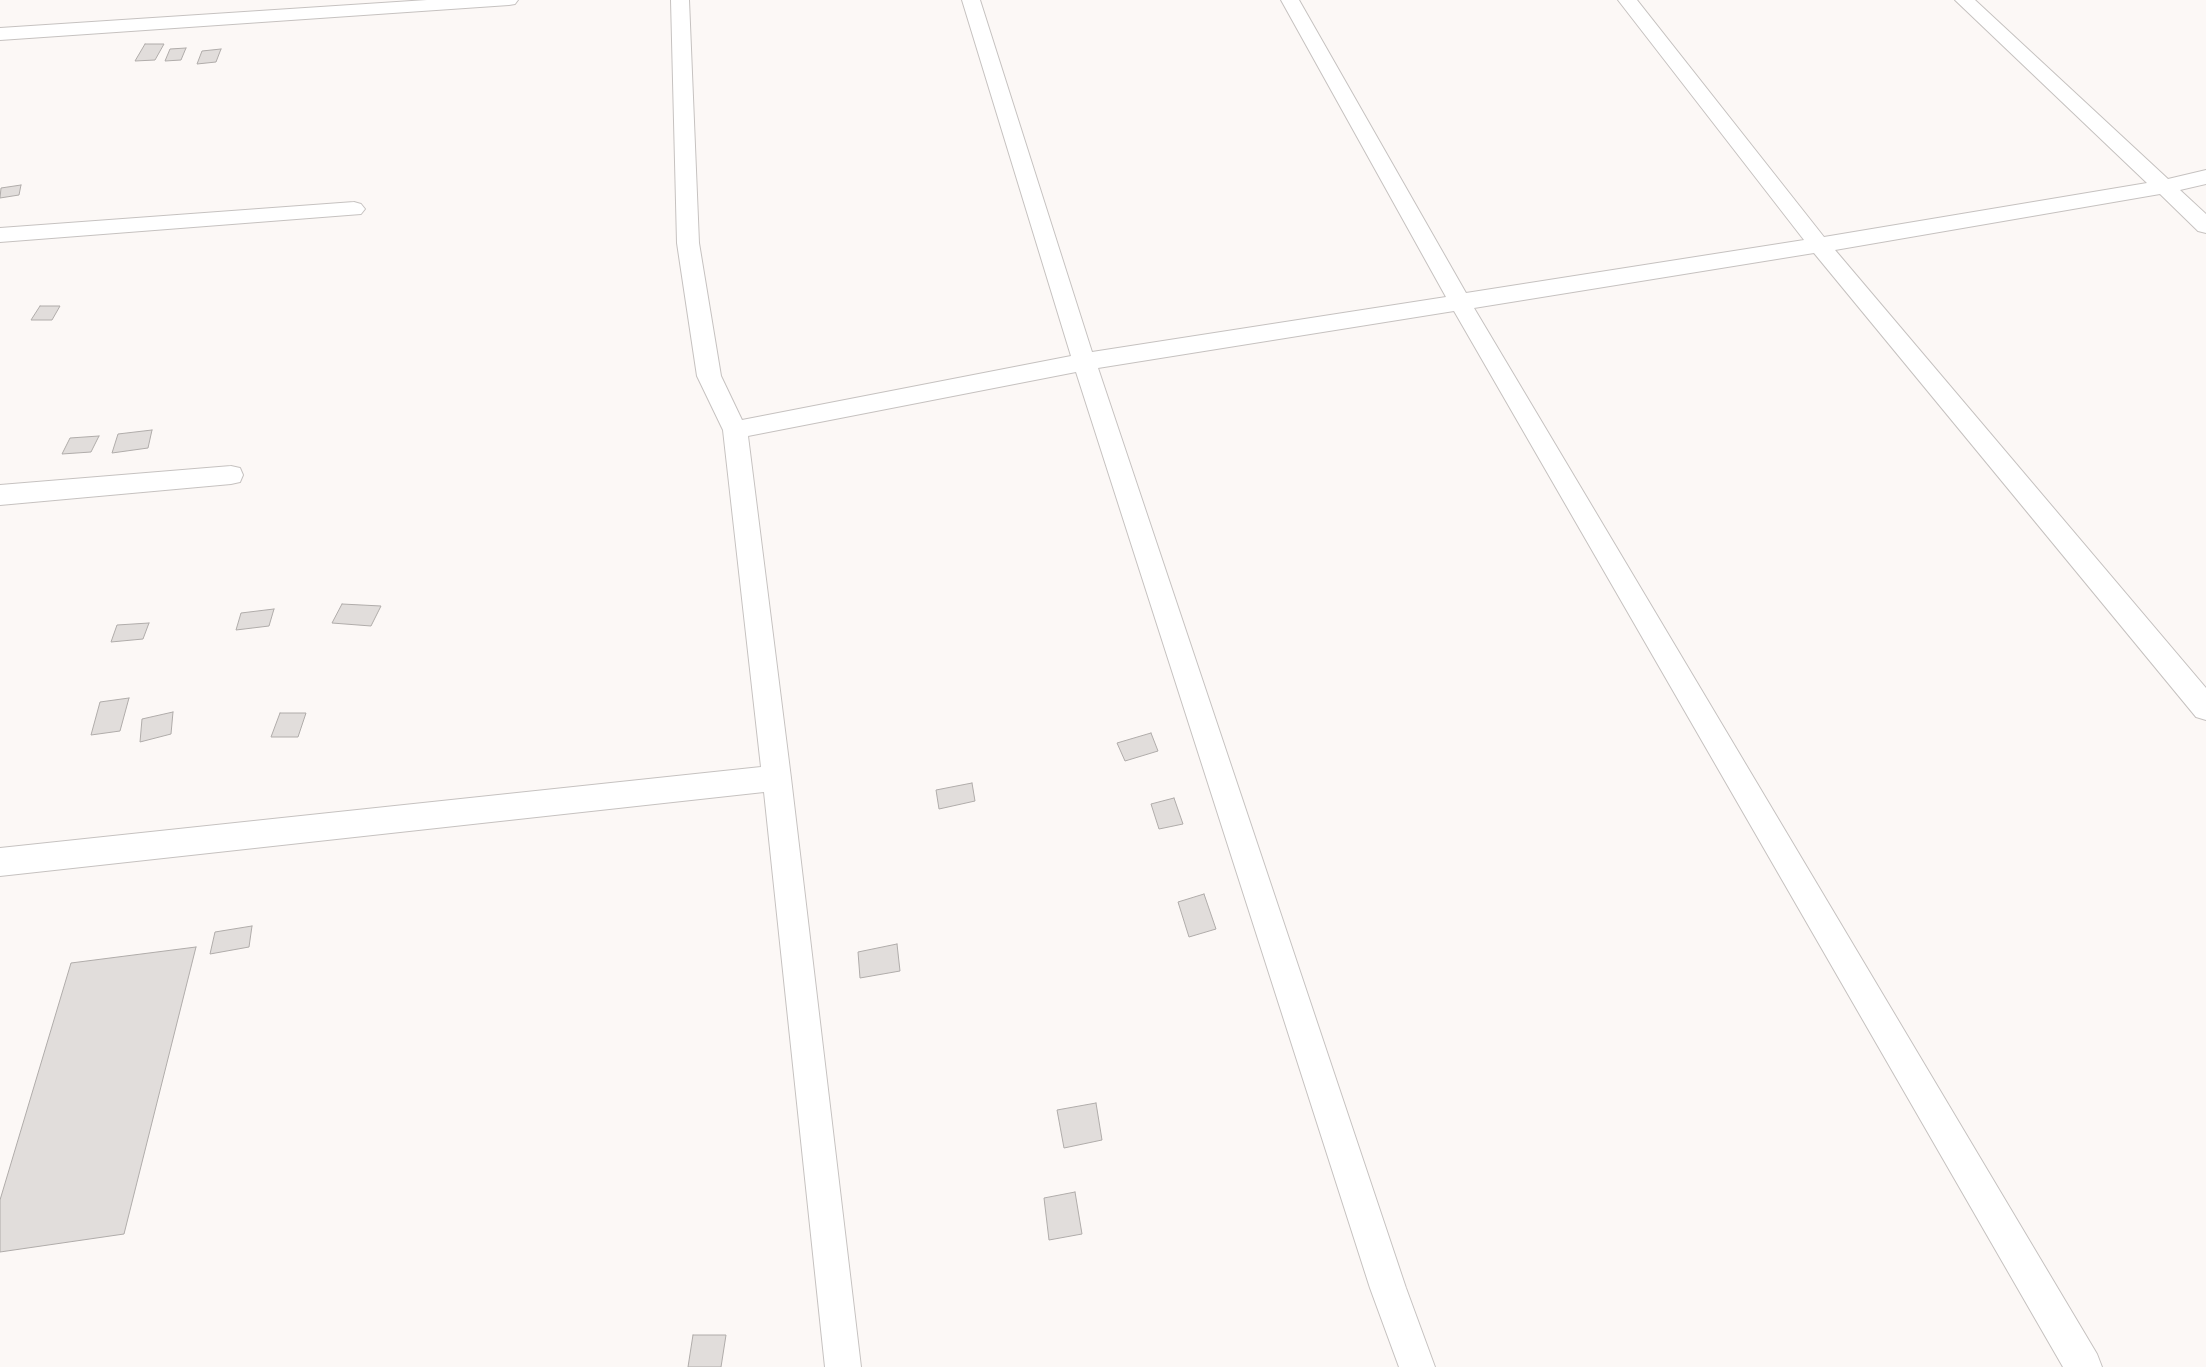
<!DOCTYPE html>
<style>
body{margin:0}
canvas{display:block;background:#fcf8f6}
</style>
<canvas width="2206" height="1367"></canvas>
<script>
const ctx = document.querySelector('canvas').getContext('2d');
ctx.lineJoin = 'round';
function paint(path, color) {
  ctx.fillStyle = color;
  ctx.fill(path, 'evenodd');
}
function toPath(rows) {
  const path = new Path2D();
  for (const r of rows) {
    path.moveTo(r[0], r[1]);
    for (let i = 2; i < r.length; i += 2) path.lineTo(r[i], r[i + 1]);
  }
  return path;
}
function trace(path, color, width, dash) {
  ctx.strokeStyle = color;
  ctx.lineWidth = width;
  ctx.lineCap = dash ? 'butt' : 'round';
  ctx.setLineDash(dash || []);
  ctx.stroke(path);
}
const building = toPath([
 [145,44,164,44,155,60,135,61,145,44],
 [186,48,181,60,165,61,170,49,186,48],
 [221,49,216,62,197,64,202,51,221,49],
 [21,185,19,195,0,198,1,188,21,185],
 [40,306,60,306,52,320,31,320,40,306],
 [152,430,148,448,112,453,118,434,152,430],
 [99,436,91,452,62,454,70,438,99,436],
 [342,604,381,606,371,626,332,623,342,604],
 [274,609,269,626,236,630,241,613,274,609],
 [149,623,143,639,111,642,117,625,149,623],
 [129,698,120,731,91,735,100,702,129,698],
 [173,712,171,734,140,742,142,719,173,712],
 [280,713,306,713,298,737,271,737,280,713],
 [1151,733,1158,751,1125,761,1117,743,1151,733],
 [972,783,975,801,939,809,936,790,972,783],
 [1174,798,1183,824,1159,829,1151,804,1174,798],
 [1204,894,1216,929,1189,937,1178,902,1204,894],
 [252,926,249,947,210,954,215,932,252,926],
 [897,944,900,971,860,978,858,952,897,944],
 [196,947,124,1234,0,1252,0,1200,71,963,196,947],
 [1096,1103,1102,1140,1064,1148,1057,1110,1096,1103],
 [1075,1192,1082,1234,1049,1240,1044,1198,1075,1192],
 [693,1335,726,1335,721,1367,688,1367,693,1335]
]);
const minor = toPath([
 [427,0,518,0,515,4,509,5,0,40,0,28,427,0],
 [671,0,689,0,699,243,721,376,742,420,1071,356,962,0,980,0,1092,352,1446,297,1281,0,1299,0,1466,293,1804,240,1618,0,1637,0,1824,237,2147,183,1955,0,1975,0,2168,179,2206,170,2206,184,2180,190,2206,214,2206,233,2198,231,2160,194,1835,250,2206,688,2206,720,2196,717,1814,253,1474,308,2097,1354,2102,1367,2063,1367,1454,311,1098,368,1406,1288,1435,1367,1399,1367,1370,1288,1076,372,748,436,791,778,861,1367,825,1367,764,792,0,876,0,848,761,767,723,430,697,376,677,243,671,0],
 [354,202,361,204,365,209,361,214,0,242,0,228,354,202],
 [231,466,240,468,243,475,240,482,231,484,0,505,0,485,231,466]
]);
paint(building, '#e1dddb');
trace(building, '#b0acaa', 1);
trace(minor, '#c6c2c0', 2);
paint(minor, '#fff');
</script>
